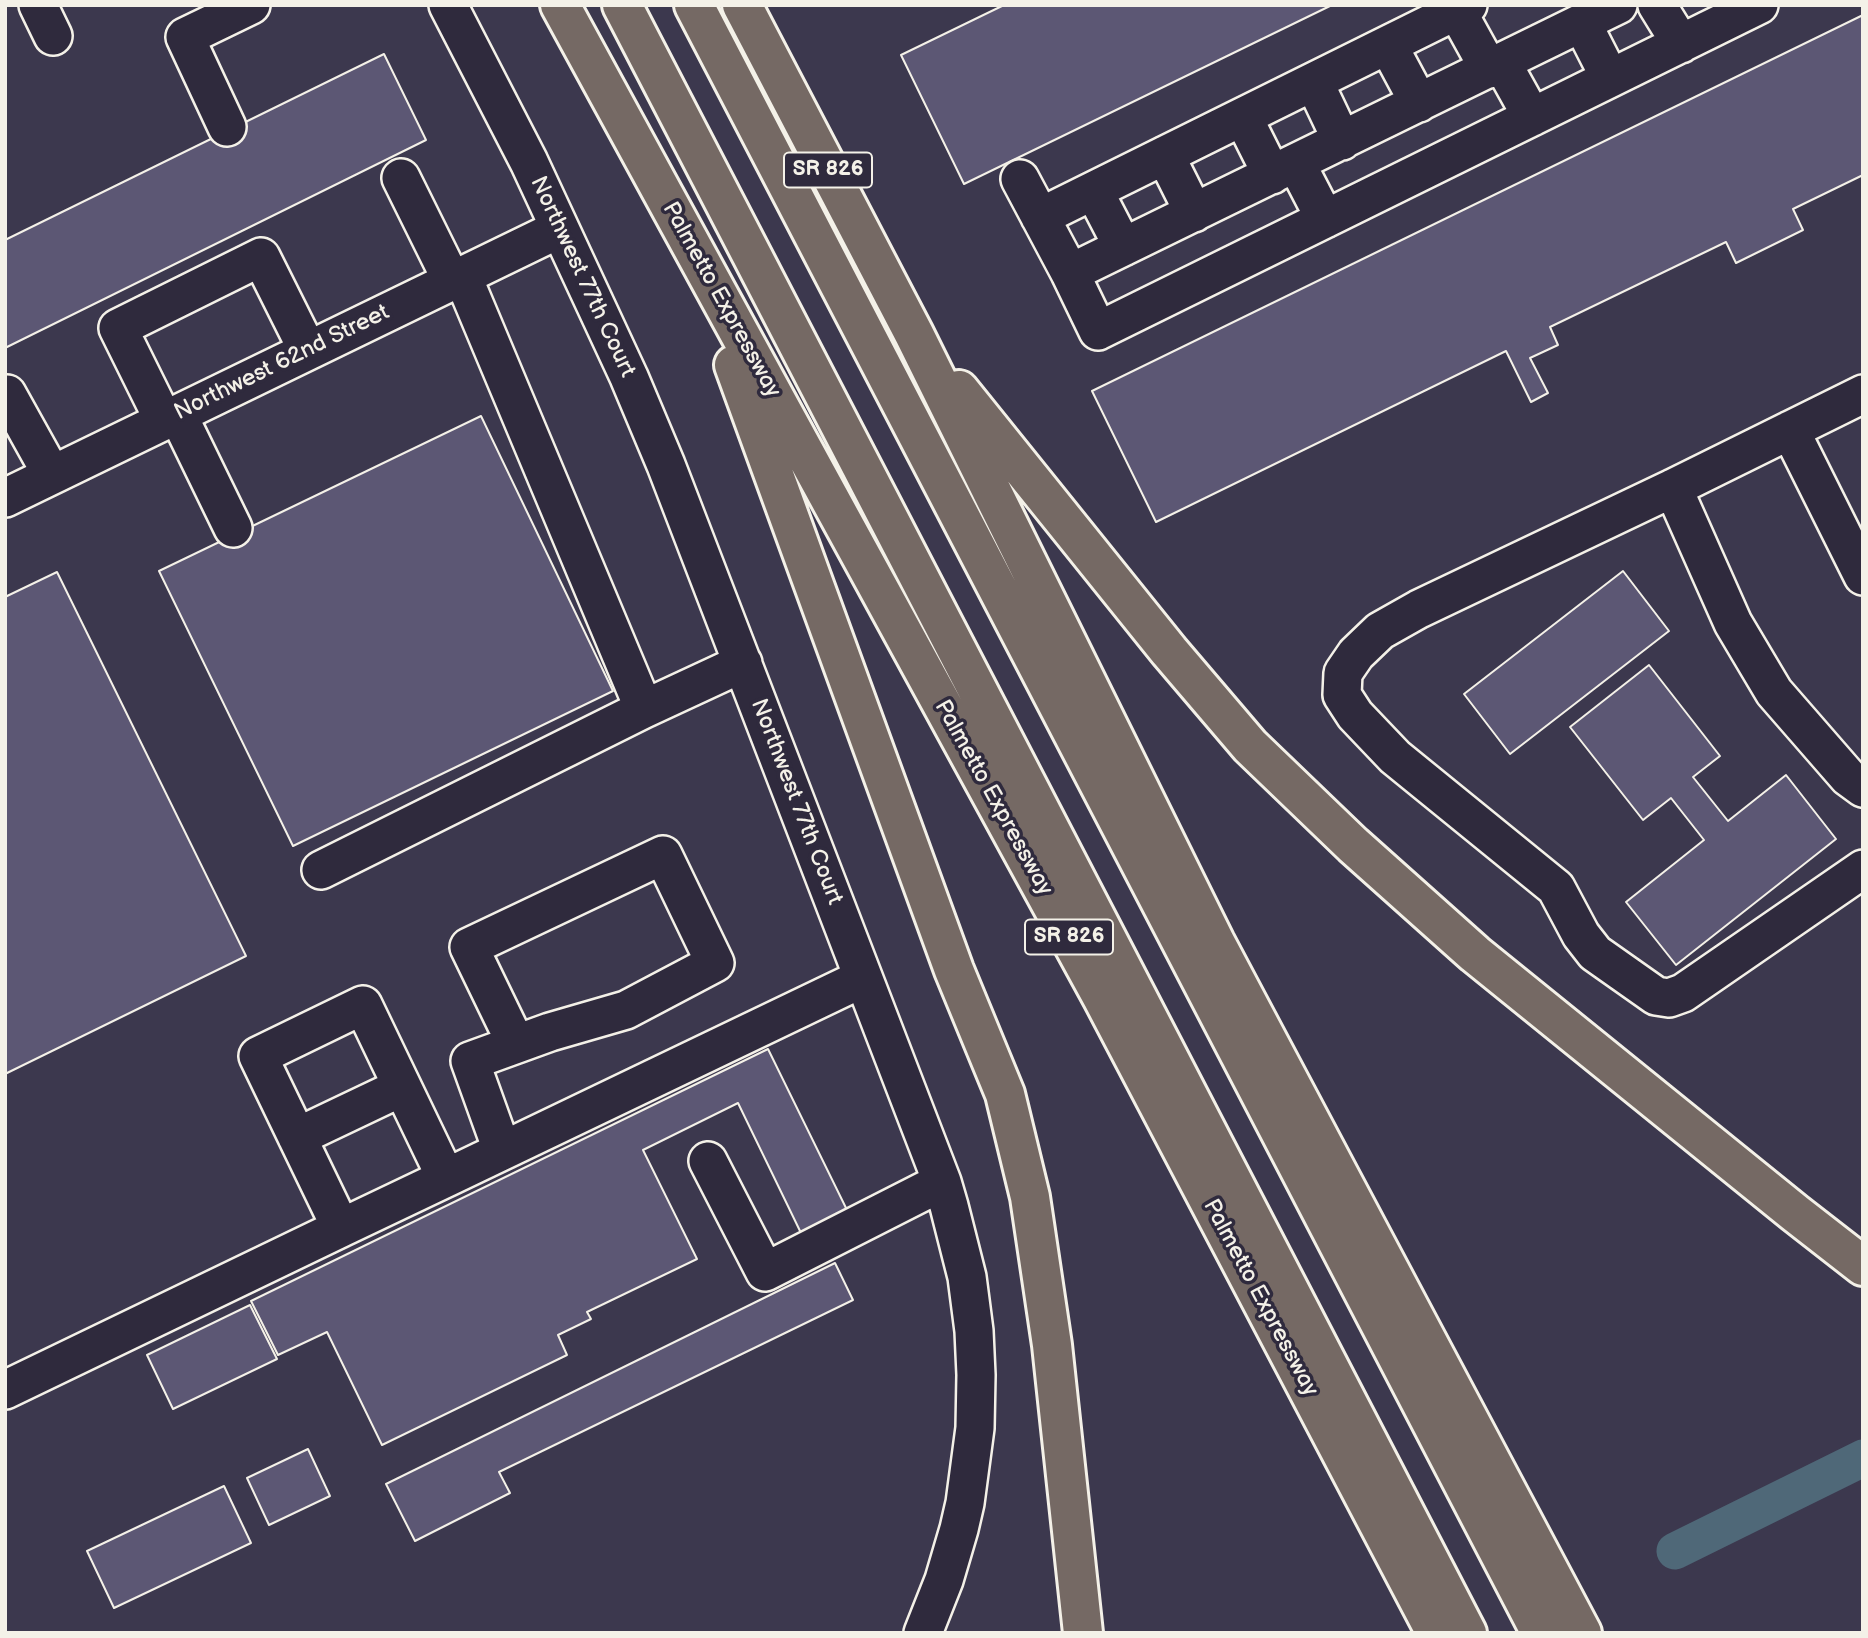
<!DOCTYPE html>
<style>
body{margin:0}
#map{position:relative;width:1868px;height:1638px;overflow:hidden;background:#3c384e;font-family:"Balsamiq Sans",sans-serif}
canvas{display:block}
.frame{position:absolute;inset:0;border:7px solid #f4f1e8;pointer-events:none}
</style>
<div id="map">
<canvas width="1868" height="1638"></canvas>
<div class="frame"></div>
</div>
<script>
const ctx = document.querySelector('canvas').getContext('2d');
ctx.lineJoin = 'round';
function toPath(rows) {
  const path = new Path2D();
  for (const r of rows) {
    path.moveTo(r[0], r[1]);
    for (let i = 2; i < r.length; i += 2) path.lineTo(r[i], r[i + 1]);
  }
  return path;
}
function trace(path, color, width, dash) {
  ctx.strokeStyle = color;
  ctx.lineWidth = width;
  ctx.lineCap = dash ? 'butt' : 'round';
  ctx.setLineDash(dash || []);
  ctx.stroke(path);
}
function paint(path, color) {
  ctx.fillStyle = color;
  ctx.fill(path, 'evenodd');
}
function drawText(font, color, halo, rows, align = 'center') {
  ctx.font = font + ' "Balsamiq Sans",sans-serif';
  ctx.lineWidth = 7;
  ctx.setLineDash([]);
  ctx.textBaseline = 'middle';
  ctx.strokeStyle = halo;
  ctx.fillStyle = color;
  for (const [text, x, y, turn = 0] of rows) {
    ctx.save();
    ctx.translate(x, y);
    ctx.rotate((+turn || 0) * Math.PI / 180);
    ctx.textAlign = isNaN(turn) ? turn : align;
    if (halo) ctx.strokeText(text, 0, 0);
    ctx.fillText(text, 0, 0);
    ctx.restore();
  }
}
const canal = toPath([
 [1675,1551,1863,1458]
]);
const building = toPath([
 [1004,5,1332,5,964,184,901,55,1004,5],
 [1863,15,1863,175,1793,209,1803,230,1736,263,1726,242,1550,327,1558,345,1530,358,1548,393,1531,402,1506,351,1156,522,1092,391,1863,15],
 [384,54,426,140,5,348,5,240,384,54],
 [481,416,613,691,293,846,159,571,481,416],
 [1623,571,1669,631,1510,754,1464,694,1623,571],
 [57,572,246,956,5,1074,5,597,57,572],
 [1649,665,1720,756,1693,777,1728,821,1786,775,1836,839,1676,965,1626,902,1704,840,1671,798,1643,820,1570,727,1649,665],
 [768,1049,847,1210,801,1233,738,1103,643,1150,697,1259,587,1312,591,1319,558,1335,567,1355,382,1445,327,1332,278,1355,251,1301,768,1049],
 [835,1263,853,1300,499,1472,510,1493,415,1541,386,1484,835,1263],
 [250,1305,277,1359,173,1409,147,1355,250,1305],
 [308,1449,330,1496,269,1525,247,1478,308,1449],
 [224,1486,251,1543,114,1608,87,1551,224,1486]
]);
const minor = toPath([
 [38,5,53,36],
 [448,5,529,162,629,377,666,465,942,1182,949,1206,967,1277,974,1331,976,1375,975,1428,965,1503,959,1529,944,1580,923,1633],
 [1657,5,1681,44],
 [1457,11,1489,69],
 [1582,23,1610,78],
 [1388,45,1419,103],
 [1502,63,1532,117],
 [1314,82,1342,141],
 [1243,117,1272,175],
 [227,127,185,37,251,5],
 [1165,155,1194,213],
 [1296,163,1325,219],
 [401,178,452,281],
 [1020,179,1070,273,1618,5],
 [1094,191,1123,247],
 [1040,217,1468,5],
 [1070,273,1098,331,1759,5],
 [462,275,644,709,743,663],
 [1863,394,1673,488,1419,609,1380,631,1356,654,1343,673,1342,695,1355,715,1395,757,1556,888,1581,935,1595,953,1656,996,1669,998,1683,993,1863,869],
 [5,395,7,394,52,475],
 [178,415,233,528],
 [164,421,118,328,261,257,308,351],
 [1790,430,1863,576],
 [1673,488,1733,623,1774,692,1848,777,1863,788],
 [5,498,559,229],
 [321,870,644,709],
 [297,1137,402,1087],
 [502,1150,470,1061,550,1032,626,1010,715,963,663,855,469,947,516,1044],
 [708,1161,765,1272,942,1182],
 [446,1178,341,1228,258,1056,363,1005,446,1178,863,978],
 [5,1390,341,1228]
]);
const highway = toPath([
 [560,5,1102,997,1436,1633],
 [622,5,1467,1633],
 [694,5,1541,1633],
 [742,5,914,334,1215,942,1582,1633],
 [734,365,954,970,1005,1094,1030,1197,1052,1345,1083,1633],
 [959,390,1169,651,1250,746,1353,845,1475,954,1795,1213,1863,1266]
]);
const shields = [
 [828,170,88],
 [1069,937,88]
];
const shieldNames = [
 ["SR 826",828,170],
 ["SR 826",1069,937]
];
const streetNames = [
 ["Northwest 77th Court",582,277,65],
 ["Palmetto Expressway",721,300,61],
 ["Northwest 62nd Street",282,363,-26],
 ["Palmetto Expressway",993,798,61],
 ["Northwest 77th Court",796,802,69],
 ["Palmetto Expressway",1260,1298,62]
];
trace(canal, '#4f6878', 37);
paint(building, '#5c5774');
trace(building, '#f4f1e8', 2);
trace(minor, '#f4f1e8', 42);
trace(highway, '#f4f1e8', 44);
trace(minor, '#2f2a3d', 37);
trace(highway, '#756964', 38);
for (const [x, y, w] of shields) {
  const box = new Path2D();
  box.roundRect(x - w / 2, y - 17.5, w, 35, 5);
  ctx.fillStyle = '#2f2a3d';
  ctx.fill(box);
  trace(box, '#f4f1e8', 2);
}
drawText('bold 21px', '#f4f1e8', null, shieldNames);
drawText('23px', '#f4f1e8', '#2f2a3d', streetNames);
</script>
